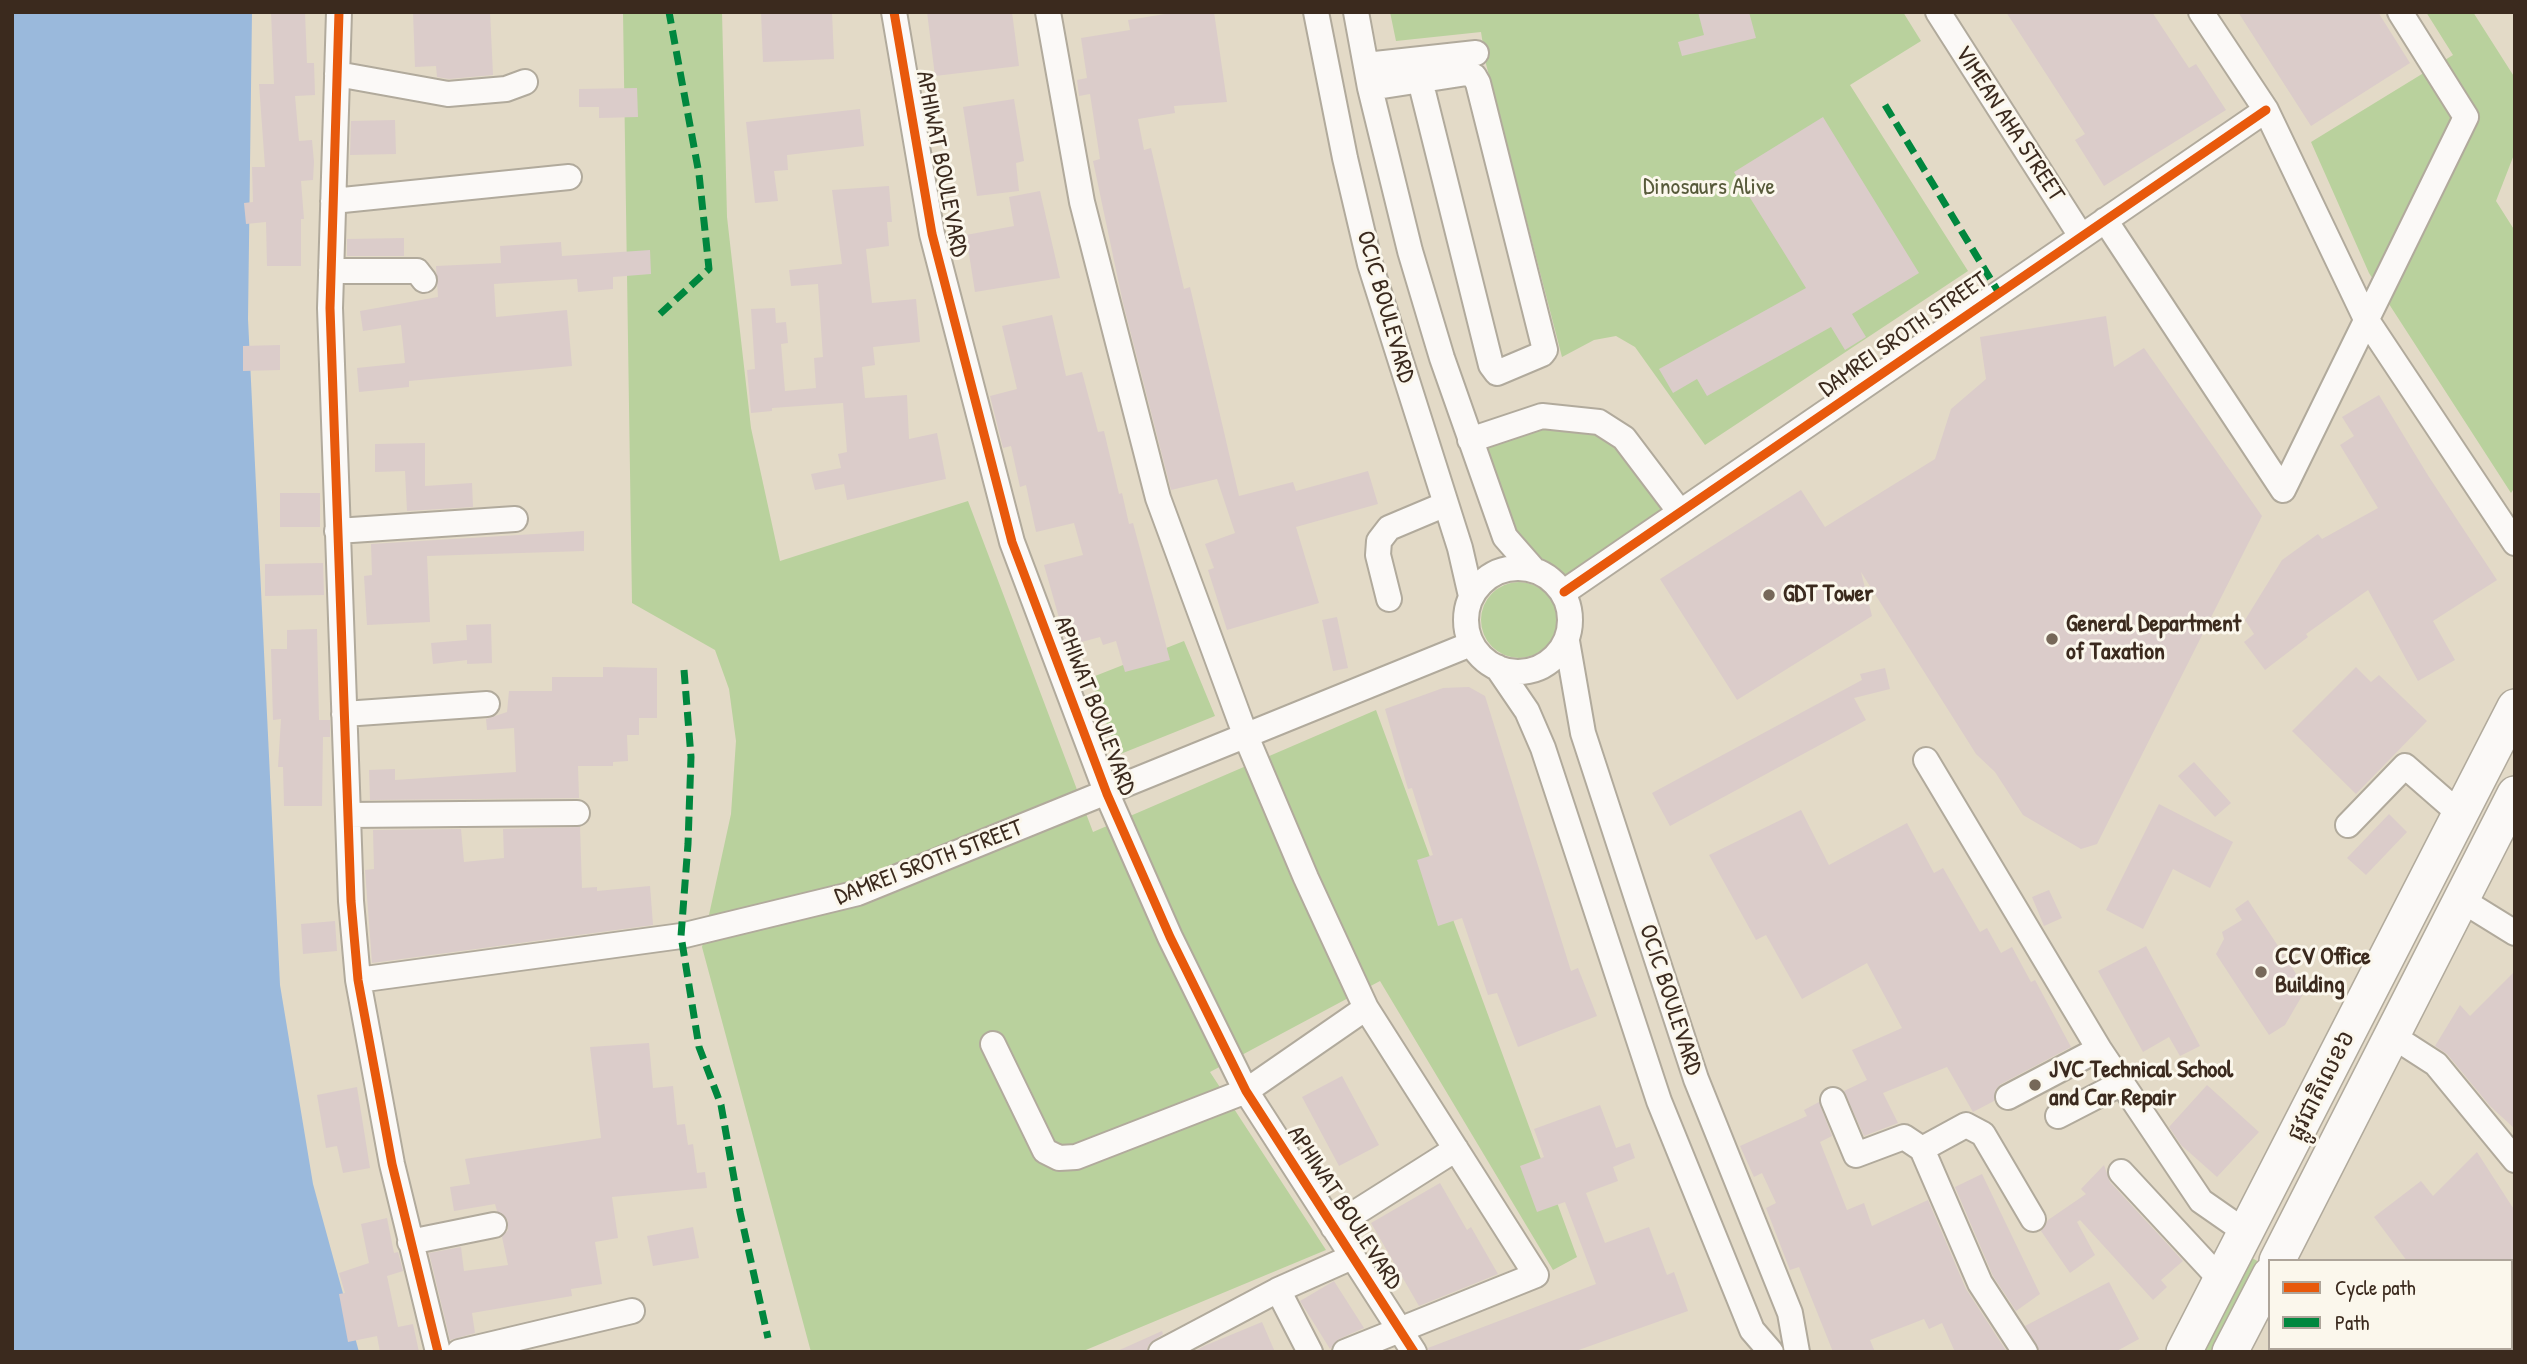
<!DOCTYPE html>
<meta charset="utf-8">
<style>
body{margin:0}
#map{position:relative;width:2527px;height:1364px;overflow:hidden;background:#e3dac7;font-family:"Patrick Hand",sans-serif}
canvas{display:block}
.frame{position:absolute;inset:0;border:14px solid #3b2a1e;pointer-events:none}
.legend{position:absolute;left:2268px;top:1259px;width:245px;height:91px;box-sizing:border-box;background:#fbf7ec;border:2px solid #aea59a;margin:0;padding:9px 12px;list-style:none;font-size:21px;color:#3b2a1e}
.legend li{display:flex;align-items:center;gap:14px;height:35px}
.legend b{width:35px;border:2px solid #aea59a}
</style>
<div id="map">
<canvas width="2527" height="1364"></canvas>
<div class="frame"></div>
<ul class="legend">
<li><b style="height:9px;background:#e8590c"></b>Cycle path</li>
<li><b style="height:9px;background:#00873e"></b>Path</li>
</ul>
</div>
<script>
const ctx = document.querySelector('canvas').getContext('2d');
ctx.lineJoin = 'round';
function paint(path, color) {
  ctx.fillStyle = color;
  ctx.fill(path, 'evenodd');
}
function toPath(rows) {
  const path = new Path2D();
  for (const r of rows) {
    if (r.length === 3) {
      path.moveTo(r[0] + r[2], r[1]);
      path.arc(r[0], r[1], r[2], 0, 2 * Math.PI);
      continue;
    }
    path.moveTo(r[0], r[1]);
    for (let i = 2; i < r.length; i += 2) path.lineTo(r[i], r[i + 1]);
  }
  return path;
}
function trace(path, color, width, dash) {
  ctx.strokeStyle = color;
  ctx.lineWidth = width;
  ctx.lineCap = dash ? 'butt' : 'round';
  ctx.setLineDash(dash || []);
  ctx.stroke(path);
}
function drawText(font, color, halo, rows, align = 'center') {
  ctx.font = font + ' "Patrick Hand","Noto Sans Khmer",sans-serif';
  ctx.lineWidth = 6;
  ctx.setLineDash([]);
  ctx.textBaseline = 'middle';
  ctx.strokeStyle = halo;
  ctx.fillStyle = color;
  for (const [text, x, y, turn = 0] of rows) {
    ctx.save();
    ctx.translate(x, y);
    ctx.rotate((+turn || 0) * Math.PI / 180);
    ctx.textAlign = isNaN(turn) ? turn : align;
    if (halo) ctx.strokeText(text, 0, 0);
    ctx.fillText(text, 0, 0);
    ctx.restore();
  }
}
const green = toPath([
 [623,12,722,12,727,217,751,428,780,561,968,501,1093,832,1376,710,1577,1257,1553,1270,1380,981,1210,1072,1326,1250,1081,1352,811,1352,702,947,731,814,736,741,729,689,715,650,632,603],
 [1390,12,1903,12,1921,41,1850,85,1968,271,1705,445,1635,347,1616,336,1594,340,1562,357,1486,64,1481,32,1396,41],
 [2426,12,2473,12,2515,78,2515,152,2496,201,2515,231,2515,487,2511,493,2369,273,2311,142,2453,55],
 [1599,422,1680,512,1564,592,1551,578,1533,569,1470,440,1509,424],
 [1519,620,38],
 [1184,641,1215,716,1118,755,1090,678],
 [2252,1258,2261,1263,2214,1352,2203,1352]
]);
const water = toPath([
 [12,12,252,12,248,319,280,985,313,1184,359,1352,12,1352]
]);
const building = toPath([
 [271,12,305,12,307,63,314,63,315,95,295,96,299,141,312,140,314,162,313,180,301,181,304,219,301,219,301,266,267,266,266,222,246,224,244,203,253,202,252,167,265,167,259,84,274,84],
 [413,12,490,12,493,75,449,79,437,77,436,66,415,67],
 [761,12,832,12,834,59,763,62],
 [927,12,1012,12,1019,66,935,76],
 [1178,12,1214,12,1227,102,1174,106,1175,113,1138,119,1144,150,1151,148,1184,289,1190,287,1239,496,1293,482,1296,491,1368,471,1378,504,1296,527,1319,603,1227,630,1208,570,1214,568,1205,544,1235,533,1217,479,1171,490,1123,303,1093,161,1100,159,1090,94,1079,96,1077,80,1087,78,1081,38,1130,30,1128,20],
 [1698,12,1749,12,1756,38,1682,56,1678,42,1704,35],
 [2006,12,2152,12,2189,68,2196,64,2226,110,2104,186,2075,140,2085,134],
 [2238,12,2378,12,2410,63,2311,126],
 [637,88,638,117,599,118,599,107,579,107,579,89],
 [1014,99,1024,161,1016,163,1019,191,977,196,963,107],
 [860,109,864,146,787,155,788,170,774,171,778,201,755,203,746,122],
 [1823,117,1919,273,1852,314,1866,337,1845,350,1831,327,1707,396,1697,379,1673,393,1659,369,1806,288,1734,172],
 [395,120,396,154,350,155,351,121],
 [889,186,892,222,887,222,889,246,866,249,872,303,916,299,920,342,873,347,875,365,862,367,865,398,907,395,909,439,937,433,946,479,847,500,844,484,815,490,811,474,841,468,838,454,847,452,843,403,772,408,772,411,751,413,747,370,755,369,751,309,775,308,776,323,786,322,788,343,781,344,785,391,816,388,814,358,823,357,818,284,791,286,789,270,842,264,832,190],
 [1040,191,1060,278,975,292,966,235,1014,226,1009,197],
 [404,238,404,256,347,256,347,239],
 [561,242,562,256,650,250,651,274,613,277,613,289,578,292,577,279,494,284,496,317,567,310,572,366,409,381,409,387,359,392,357,368,405,363,401,325,363,331,360,311,438,297,436,266,501,263,500,246],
 [1052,315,1066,376,1082,372,1098,432,1104,431,1119,494,1122,493,1129,524,1133,523,1170,660,1125,672,1116,641,1103,645,1100,637,1067,646,1065,639,1044,565,1083,555,1074,523,1036,532,1026,485,1020,487,1011,446,1003,448,990,396,1017,389,1002,326],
 [2106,316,2114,367,2144,348,2262,516,2097,844,2081,849,2023,815,1995,772,1976,754,1861,572,1872,616,1737,700,1660,579,1801,490,1825,527,1935,459,1951,409,1986,379,1980,337],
 [280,345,280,370,243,371,243,346],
 [2379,395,2429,477,2497,580,2433,621,2455,660,2418,681,2368,590,2306,634,2308,637,2265,670,2244,642,2254,634,2245,620,2282,560,2318,534,2322,539,2378,508,2340,445,2354,436,2342,417],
 [425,443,425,486,472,483,473,507,407,511,405,471,375,472,375,444],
 [280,493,320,493,320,527,280,527],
 [584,531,584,551,427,556,430,622,367,625,364,576,372,575,371,544],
 [323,563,324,595,265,596,265,564],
 [1337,617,1348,668,1333,671,1322,620],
 [491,624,492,663,467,664,467,660,433,664,431,643,467,640,466,625],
 [317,629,319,720,330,720,330,737,323,737,322,806,284,806,283,767,278,767,281,719,273,720,271,649,287,649,287,630],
 [603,667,657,668,657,718,639,718,639,735,627,735,628,761,613,762,613,766,578,766,579,798,370,800,369,770,395,769,395,780,516,772,514,728,487,730,486,719,507,712,509,691,552,691,552,677,603,677],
 [2356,667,2371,682,2379,675,2427,721,2356,794,2292,731],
 [1885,668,1890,689,1854,698,1866,720,1670,826,1652,793,1862,680,1860,674],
 [1469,687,1485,696,1571,971,1578,968,1597,1016,1518,1047,1497,993,1488,995,1462,918,1438,926,1417,860,1433,855,1412,788,1408,789,1385,709,1443,688],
 [2194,762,2231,803,2215,817,2178,776],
 [2159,804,2233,842,2210,888,2173,869,2143,929,2106,910],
 [1801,810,1829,865,1907,823,1934,873,1943,868,1980,932,1987,928,2001,953,2012,947,2031,982,2035,980,2071,1047,2001,1084,1995,1090,1994,1101,1973,1112,1947,1067,1883,1093,1898,1123,1864,1136,1844,1091,1867,1080,1852,1050,1902,1028,1867,963,1802,999,1766,935,1756,940,1709,855],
 [2389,814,2407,832,2366,875,2347,858],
 [580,827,582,888,597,887,597,891,650,886,653,925,372,963,365,870,374,869,373,830,461,829,464,862,504,858,503,829],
 [2049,890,2062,918,2044,926,2032,897],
 [2248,900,2306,989,2285,1025,2269,1035,2216,954,2224,939,2222,932,2242,920,2235,909],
 [335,921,337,951,303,954,301,924],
 [2146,946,2200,1046,2180,1056,2169,1037,2143,1052,2098,971],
 [2515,971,2515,1129,2490,1106,2447,1054,2435,1046,2460,1005,2470,1016],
 [649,1043,653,1088,673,1086,677,1125,685,1124,688,1145,693,1144,697,1173,705,1172,707,1188,612,1197,618,1238,595,1242,602,1284,571,1289,572,1296,472,1313,475,1333,450,1340,429,1253,461,1247,464,1271,508,1265,502,1237,508,1230,508,1221,497,1211,495,1204,454,1211,450,1187,470,1184,465,1159,601,1138,590,1047],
 [1342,1076,1379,1145,1339,1166,1302,1097],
 [2207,1085,2259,1132,2217,1177,2181,1145,2169,1127],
 [357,1087,370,1168,343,1173,337,1146,326,1148,317,1095],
 [1819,1102,1832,1136,1820,1142,1847,1210,1864,1203,1872,1226,1928,1200,1966,1289,2007,1352,1955,1352,1942,1323,1929,1329,1924,1319,1870,1340,1875,1352,1833,1352,1799,1267,1790,1270,1766,1208,1776,1203,1762,1173,1754,1177,1740,1146,1807,1116,1804,1110],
 [1600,1105,1616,1148,1630,1143,1635,1158,1613,1167,1618,1181,1586,1193,1605,1243,1649,1227,1667,1275,1674,1272,1688,1311,1573,1352,1429,1352,1428,1348,1596,1284,1565,1202,1537,1212,1520,1166,1544,1157,1534,1129],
 [2477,1152,2515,1211,2515,1261,2407,1261,2374,1217,2421,1181,2433,1196],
 [2104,1165,2110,1182,2183,1261,2161,1280,2167,1287,2153,1300,2080,1220,2077,1222,2095,1255,2070,1273,2041,1231,2048,1220,2086,1194,2081,1189],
 [1982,1174,2040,1294,2016,1311,1993,1276,1955,1187],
 [1440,1183,1467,1230,1471,1227,1498,1274,1419,1306,1371,1223],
 [387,1218,394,1253,398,1252,403,1271,387,1276,398,1327,413,1324,419,1352,380,1352,377,1336,348,1342,339,1294,345,1293,339,1273,369,1263,361,1224],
 [693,1227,699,1258,653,1266,647,1236],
 [1334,1281,1364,1328,1339,1339,1330,1349,1300,1301],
 [2109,1282,2139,1339,2115,1352,2040,1352,2025,1326],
 [1262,1322,1275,1352,1193,1352,1204,1346],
 [1162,1331,1163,1334,1149,1344,1146,1352,1115,1352]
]);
const minor = toPath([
 [339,12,330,308,351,901,358,980,392,1164,438,1352],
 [894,12,932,234,1012,542,1107,794,1170,937,1246,1091,1414,1352],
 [1048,12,1082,202,1158,498,1245,734,1306,878,1366,1008,1536,1275,1345,1352],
 [1316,12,1345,158,1370,264,1460,548,1471,596],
 [1356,12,1370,88,1410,251,1442,358,1505,537,1533,569],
 [1938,12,2081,236],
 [2201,12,2266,110,2366,319,2515,543],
 [1366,65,1476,53],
 [337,74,448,94,506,89,525,82],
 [1370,88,1467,73,1474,76,1478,83,1545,350,1542,354,1497,373,1491,365,1420,80],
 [333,201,569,177],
 [2105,220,2283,490,2466,117,2400,12],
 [331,271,417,271,424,280],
 [1470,440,1542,416,1599,422,1624,438,1680,512],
 [337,531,515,519],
 [1518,620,52],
 [1564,592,2266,110],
 [1389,599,1378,555,1379,541,1389,528,1446,504],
 [1567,641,1583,733,1696,1079,1790,1313,1797,1352],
 [1497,667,1527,711,1543,748,1659,1101,1752,1330,1771,1352],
 [344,714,487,704],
 [1926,760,2099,1049,2201,1201,2247,1233],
 [348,815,577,813],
 [2348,825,2405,766,2460,814],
 [2460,899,2515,933],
 [358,980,681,936,858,893,1471,644],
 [2391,1035,2436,1064,2515,1160],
 [993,1044,1045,1151,1059,1158,1076,1157,1246,1091,1366,1008],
 [2008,1097,2099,1049],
 [1833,1100,1856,1155,1904,1137,1922,1149,1980,1283,2025,1352],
 [2058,1116,2122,1083],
 [1922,1149,1966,1125,1983,1134,2033,1219],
 [2121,1172,2222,1281],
 [1333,1227,1456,1149],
 [410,1242,494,1225],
 [1278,1290,1310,1352],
 [2372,1348,2375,1352],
 [459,1352,632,1311],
 [1161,1352,1278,1290,1352,1257]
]);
const highway = toPath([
 [2277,1261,2515,794],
 [2184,1352,2515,707],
 [2230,1352,2270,1275]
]);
const quiet = toPath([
 [1885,105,1999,293],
 [660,314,709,269,699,174,669,12],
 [684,670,691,757,688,844,681,936,699,1047,721,1105,740,1212,768,1338]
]);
const cycleway = toPath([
 [339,12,330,308,351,901,358,980,392,1164,438,1352],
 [894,12,932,234,1012,542,1107,794,1170,937,1246,1091,1414,1352],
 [1564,592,2266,110]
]);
const markers = [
 [1769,595,7,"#766859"],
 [2052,639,7,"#766859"],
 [2261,972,7,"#766859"],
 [2035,1085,7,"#766859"]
];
const streetNames = [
 ["VIMEAN AHA STREET",2009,124,57],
 ["APHIWAT BOULEVARD",941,164,79],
 ["OCIC BOULEVARD",1385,307,74],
 ["DAMREI SROTH STREET",1904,335,-35],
 ["APHIWAT BOULEVARD",1094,706,69],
 ["DAMREI SROTH STREET",929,863,-21],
 ["OCIC BOULEVARD",1670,1000,72],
 ["ផ្លូវជាតិលេខ៦",2322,1086,-63],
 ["APHIWAT BOULEVARD",1344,1208,57]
];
const parkNames = [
 ["Dinosaurs Alive",1709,188]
];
const poiNames = [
 ["GDT Tower",1783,595],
 ["General Department",2066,625],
 ["of Taxation",2066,653],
 ["CCV Office",2275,958],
 ["Building",2275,986],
 ["JVC Technical School",2049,1071],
 ["and Car Repair",2049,1099]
];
paint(green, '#b9d19d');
paint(water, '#9ab9dc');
paint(building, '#dbccca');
trace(minor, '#b1aa9c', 28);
trace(highway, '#b1aa9c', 38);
trace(minor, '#fbf9f7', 24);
trace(highway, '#fbf9f7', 35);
trace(quiet, '#00873e', 7, [14, 7]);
trace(cycleway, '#e8590c', 9);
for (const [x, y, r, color] of markers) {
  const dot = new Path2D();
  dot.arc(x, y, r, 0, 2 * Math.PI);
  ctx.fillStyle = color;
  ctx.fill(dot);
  trace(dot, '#fbf7ec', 2.5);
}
drawText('24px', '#3b2a1e', '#fbf7ec', streetNames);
drawText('24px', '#575a3a', '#fbf7ec', parkNames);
drawText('bold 24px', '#3b2a1e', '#fbf7ec', poiNames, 'left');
</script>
